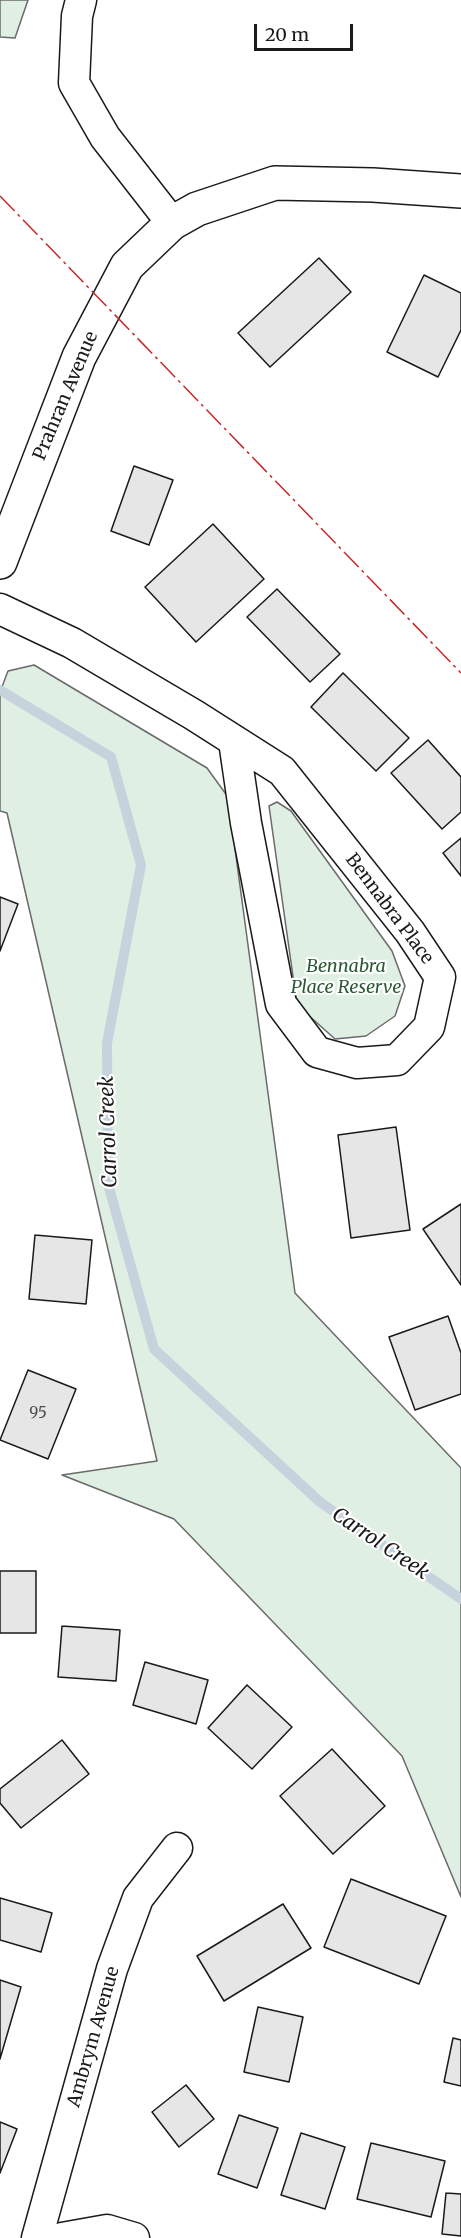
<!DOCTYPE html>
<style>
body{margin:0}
#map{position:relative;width:461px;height:2238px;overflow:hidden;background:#fff;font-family:Merriweather,serif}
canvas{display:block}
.scale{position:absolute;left:254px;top:24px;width:99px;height:27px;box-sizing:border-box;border:3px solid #1a1a1a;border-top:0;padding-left:8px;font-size:18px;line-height:21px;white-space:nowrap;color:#1a1a1a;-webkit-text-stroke:4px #fff;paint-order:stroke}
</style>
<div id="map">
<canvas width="461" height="2238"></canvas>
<div class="scale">20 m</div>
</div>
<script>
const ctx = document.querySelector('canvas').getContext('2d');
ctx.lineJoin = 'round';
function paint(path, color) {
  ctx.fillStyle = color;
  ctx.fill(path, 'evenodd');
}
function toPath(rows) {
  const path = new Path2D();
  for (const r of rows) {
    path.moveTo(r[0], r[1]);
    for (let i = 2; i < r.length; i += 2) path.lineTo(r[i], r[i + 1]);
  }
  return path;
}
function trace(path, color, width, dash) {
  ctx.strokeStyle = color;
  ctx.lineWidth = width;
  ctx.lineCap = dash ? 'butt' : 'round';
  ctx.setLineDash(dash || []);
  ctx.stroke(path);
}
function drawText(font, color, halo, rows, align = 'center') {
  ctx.font = font + ' Merriweather,serif';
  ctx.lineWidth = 4.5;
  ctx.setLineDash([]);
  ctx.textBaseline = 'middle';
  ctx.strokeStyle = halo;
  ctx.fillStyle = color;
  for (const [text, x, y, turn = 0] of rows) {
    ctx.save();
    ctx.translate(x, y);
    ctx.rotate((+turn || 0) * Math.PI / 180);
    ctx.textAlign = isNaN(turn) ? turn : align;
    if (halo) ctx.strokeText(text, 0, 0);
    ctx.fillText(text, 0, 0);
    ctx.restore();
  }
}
const green = toPath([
 [0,0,28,0,15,38,0,37,0,0],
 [34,665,207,768,228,797,295,1293,461,1468,461,1897,402,1756,174,1519,62,1475,157,1461,7,813,0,811,0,692,8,671,34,665],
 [277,802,291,811,392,951,405,986,395,1016,366,1036,335,1039,297,1005,269,806,277,802]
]);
const stream = toPath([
 [0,690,111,757,141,865,107,1043,108,1184,154,1349,320,1502,461,1599]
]);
const building = toPath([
 [319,258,351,292,270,367,238,333,319,258],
 [424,275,461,293,461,330,438,377,387,352,424,275],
 [134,466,173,480,149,545,111,531,134,466],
 [213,524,264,579,196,642,145,587,213,524],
 [277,589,340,654,310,682,247,617,277,589],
 [343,673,409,738,376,771,311,707,343,673],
 [428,740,461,777,461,812,442,829,391,773,428,740],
 [461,838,461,876,443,853,461,838],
 [0,897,18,904,0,951,0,897],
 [396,1127,410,1230,351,1238,338,1135,396,1127],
 [461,1204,461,1285,423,1229,461,1204],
 [35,1235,92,1240,86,1304,29,1299,35,1235],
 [448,1316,461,1353,461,1394,415,1410,389,1337,448,1316],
 [28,1370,76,1389,48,1459,0,1440,28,1370],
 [0,1571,36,1571,36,1633,0,1633,0,1571],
 [62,1626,120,1630,116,1681,58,1677,62,1626],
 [145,1662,208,1680,196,1724,133,1705,145,1662],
 [247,1685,292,1727,252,1769,208,1728,247,1685],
 [62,1740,89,1774,21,1828,0,1803,0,1789,62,1740],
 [332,1749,385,1806,333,1854,280,1796,332,1749],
 [351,1879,446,1916,419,1984,324,1947,351,1879],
 [0,1898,52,1913,41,1952,0,1940,0,1898],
 [283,1904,311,1948,224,2001,197,1956,283,1904],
 [0,1980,21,1987,0,2059,0,1980],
 [258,2007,303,2017,289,2082,244,2072,258,2007],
 [453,2038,461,2040,461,2086,444,2082,453,2038],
 [186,2085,214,2119,179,2147,152,2112,186,2085],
 [239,2115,278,2128,257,2188,218,2174,239,2115],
 [0,2122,17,2129,0,2173,0,2122],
 [301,2133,345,2147,325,2209,281,2195,301,2133],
 [371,2143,445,2161,431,2217,357,2199,371,2143],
 [446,2193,461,2194,461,2236,442,2234,446,2193]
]);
const street = toPath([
 [81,0,77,16,74,83,105,137,172,223],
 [0,609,72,643,194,715,282,771,410,932,440,977,429,1027,397,1060,357,1063,317,1052,281,1004,246,823,234,741],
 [37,2238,112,1969,138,1898,177,1848],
 [62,2238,107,2230,134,2238]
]);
const secondary = toPath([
 [0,562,79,357,127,266,172,223,197,209,275,183,373,185,461,191]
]);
const power = toPath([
 [0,196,461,673]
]);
const numberNames = [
 ["95",38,1414]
];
const streetNames = [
 ["Prahran Avenue",66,396,-67],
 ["Bennabra Place",389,909,53],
 ["Ambrym Avenue",94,2037,-74]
];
const parkNames = [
 ["Bennabra",346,967],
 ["Place Reserve",346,988]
];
const waterNames = [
 ["Carrol Creek",109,1132,-92],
 ["Carrol Creek",380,1544,34]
];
paint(green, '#e0efe3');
trace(green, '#6a6a6a', 1.5);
trace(stream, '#c6d2dc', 10);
paint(building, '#e6e6e6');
trace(building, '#1a1a1a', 1.5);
trace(street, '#1a1a1a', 33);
trace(secondary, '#1a1a1a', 36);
trace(street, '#fff', 30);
trace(secondary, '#fff', 33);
trace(power, '#c62828', 1.5, [21, 4.5, 3, 4.5]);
drawText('15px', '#4d4d4d', null, numberNames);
drawText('18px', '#1a1a1a', '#fff', streetNames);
drawText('italic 18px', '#2b5a34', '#fff', parkNames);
drawText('italic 20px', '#1a1a1a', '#fff', waterNames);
</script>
